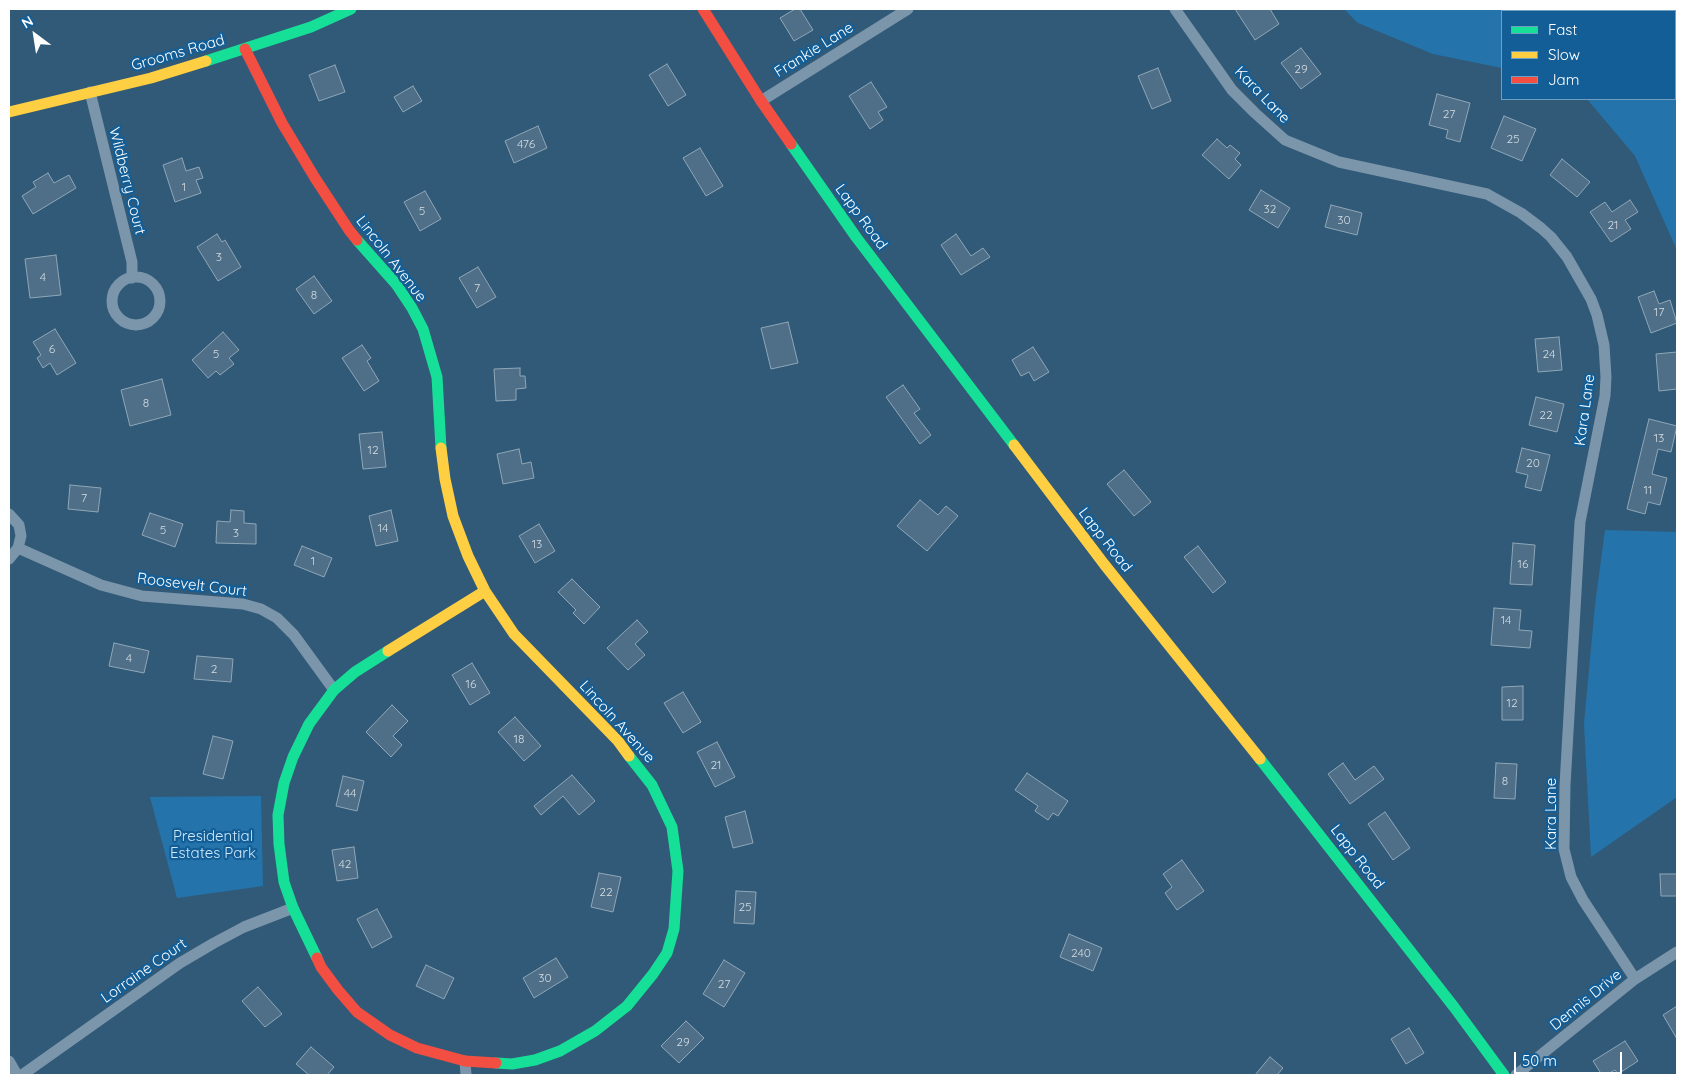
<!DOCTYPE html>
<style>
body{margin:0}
#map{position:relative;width:1686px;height:1084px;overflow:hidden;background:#315a78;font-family:Quicksand,sans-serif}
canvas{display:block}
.frame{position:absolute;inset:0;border:10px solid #fff;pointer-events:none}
.legend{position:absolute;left:1501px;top:10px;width:175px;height:90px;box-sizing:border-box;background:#135e96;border:1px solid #719ec0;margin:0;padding:6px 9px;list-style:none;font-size:15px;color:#fff}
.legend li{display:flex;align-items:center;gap:10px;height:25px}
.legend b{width:25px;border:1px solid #719ec0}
.north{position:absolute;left:10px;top:10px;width:50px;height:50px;-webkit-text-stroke:4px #135e96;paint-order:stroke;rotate:329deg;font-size:14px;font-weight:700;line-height:20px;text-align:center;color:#fff}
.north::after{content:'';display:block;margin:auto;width:18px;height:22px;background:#fff;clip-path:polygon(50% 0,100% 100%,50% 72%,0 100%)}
.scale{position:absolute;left:1514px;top:1052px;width:108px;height:22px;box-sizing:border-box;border:2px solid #fff;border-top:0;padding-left:6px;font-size:15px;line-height:18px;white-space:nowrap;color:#fff;-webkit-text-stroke:4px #135e96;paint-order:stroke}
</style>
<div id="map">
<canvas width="1686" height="1084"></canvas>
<div class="frame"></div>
<ul class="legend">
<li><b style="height:6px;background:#16e098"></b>Fast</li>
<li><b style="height:6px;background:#ffcf43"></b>Slow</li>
<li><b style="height:6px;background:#f24e42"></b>Jam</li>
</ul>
<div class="north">N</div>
<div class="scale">50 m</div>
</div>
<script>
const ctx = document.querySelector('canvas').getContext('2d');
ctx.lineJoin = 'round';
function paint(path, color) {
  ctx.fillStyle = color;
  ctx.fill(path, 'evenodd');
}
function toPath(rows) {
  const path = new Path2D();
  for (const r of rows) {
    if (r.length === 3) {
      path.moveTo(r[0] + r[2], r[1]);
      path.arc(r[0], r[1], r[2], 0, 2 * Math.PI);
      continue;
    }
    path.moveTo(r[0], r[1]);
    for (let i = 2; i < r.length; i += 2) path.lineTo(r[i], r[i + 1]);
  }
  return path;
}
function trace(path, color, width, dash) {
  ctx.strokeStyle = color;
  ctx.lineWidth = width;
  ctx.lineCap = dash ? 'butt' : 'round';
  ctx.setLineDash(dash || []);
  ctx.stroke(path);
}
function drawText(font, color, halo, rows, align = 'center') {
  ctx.font = font + ' Quicksand,sans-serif';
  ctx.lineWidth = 4.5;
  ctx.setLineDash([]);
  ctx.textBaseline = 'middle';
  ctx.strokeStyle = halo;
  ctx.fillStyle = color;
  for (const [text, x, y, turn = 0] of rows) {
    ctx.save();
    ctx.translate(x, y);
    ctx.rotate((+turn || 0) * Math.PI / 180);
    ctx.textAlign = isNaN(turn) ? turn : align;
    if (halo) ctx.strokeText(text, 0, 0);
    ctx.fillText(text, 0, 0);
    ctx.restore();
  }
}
const green = toPath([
 [1344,9,1677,9,1677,250,1635,156,1587,99,1675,99,1675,11,1502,11,1502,68,1433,54,1358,23],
 [1605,530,1677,532,1677,797,1591,857,1584,724,1595,605],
 [261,796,263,886,177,898,150,797]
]);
const building = toPath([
 [795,9,800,9,813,30,794,41,780,18,795,9],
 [1235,9,1270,9,1279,24,1255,40,1235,9],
 [1301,48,1321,74,1301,89,1281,63,1301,48],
 [667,64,686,95,668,106,649,75,667,64],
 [335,65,345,92,319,101,309,75,335,65],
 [1158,68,1171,101,1152,109,1138,76,1158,68],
 [871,82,887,107,878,112,883,120,870,129,849,96,871,82],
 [413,86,422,101,403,112,394,97,413,86],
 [1437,94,1470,103,1460,142,1446,138,1448,130,1429,125,1437,94],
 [1504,116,1536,129,1522,161,1491,148,1504,116],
 [538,126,547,148,514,163,505,141,538,126],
 [1217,139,1227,148,1230,145,1240,153,1235,159,1241,165,1229,179,1202,155,1217,139],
 [700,148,723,186,706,196,683,158,700,148],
 [182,158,186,171,199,167,203,178,196,180,201,193,175,202,163,165,182,158],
 [1562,159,1590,182,1577,197,1550,175,1562,159],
 [48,173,54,183,69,175,76,188,33,214,22,196,36,187,33,182,48,173],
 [1261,190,1290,208,1278,228,1249,210,1261,190],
 [425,191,441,219,420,231,404,202,425,191],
 [1630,200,1638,212,1625,220,1631,229,1611,242,1590,212,1605,202,1612,212,1630,200],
 [1331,205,1362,213,1357,235,1325,227,1331,205],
 [217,234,222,242,225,240,241,267,218,281,197,247,217,234],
 [956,234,971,256,983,248,990,257,961,275,941,245,956,234],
 [56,255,61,295,30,298,25,259,56,255],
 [478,267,496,297,477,308,459,278,478,267],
 [314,276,332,301,314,314,296,289,314,276],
 [1654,291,1659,304,1670,300,1677,323,1651,333,1638,297,1654,291],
 [788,322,798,363,771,369,761,328,788,322],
 [55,329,76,363,57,375,50,363,43,368,37,358,41,355,33,342,55,329],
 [223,332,239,350,229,358,234,364,220,375,216,371,208,378,192,360,223,332],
 [1559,337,1562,370,1538,372,1535,339,1559,337],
 [362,345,371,358,367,361,379,381,364,391,342,358,362,345],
 [1033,347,1049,372,1034,381,1029,372,1021,376,1012,360,1033,347],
 [1677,352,1677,389,1659,391,1656,354,1677,352],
 [520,368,520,376,525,376,526,388,516,389,516,400,496,401,494,369,520,368],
 [162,379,171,415,130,426,121,390,162,379],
 [903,385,920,409,914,413,931,435,920,444,886,397,903,385],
 [1536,397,1564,404,1557,432,1529,425,1536,397],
 [1649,419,1677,426,1671,452,1658,449,1652,474,1667,478,1660,505,1648,502,1645,514,1627,509,1649,419],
 [382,432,386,467,363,469,359,434,382,432],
 [1522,448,1550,455,1541,491,1525,487,1528,475,1516,472,1522,448],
 [519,449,522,464,531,462,534,478,503,484,497,454,519,449],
 [1124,470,1151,502,1134,516,1107,484,1124,470],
 [70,485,101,488,98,512,68,509,70,485],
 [920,500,938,515,946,506,958,516,927,551,897,526,920,500],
 [231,510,244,511,244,523,256,524,256,544,216,543,217,521,230,522,231,510],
 [391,510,398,541,376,546,369,516,391,510],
 [150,513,183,524,175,547,142,535,150,513],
 [539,524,555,551,535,563,519,536,539,524],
 [1513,543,1535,545,1532,585,1510,584,1513,543],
 [302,546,332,558,324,577,294,565,302,546],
 [1198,546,1226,582,1213,593,1184,557,1198,546],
 [572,579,600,607,584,624,573,613,576,610,558,592,572,579],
 [1494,608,1521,610,1519,630,1532,631,1530,648,1491,645,1494,608],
 [637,620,648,632,635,644,645,655,628,670,607,648,637,620],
 [114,643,149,651,144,673,109,666,114,643],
 [197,656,233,659,231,682,194,679,197,656],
 [472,663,490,693,470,705,452,675,472,663],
 [1523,686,1523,720,1502,720,1502,687,1523,686],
 [683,692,701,722,683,733,664,703,683,692],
 [392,705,408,721,393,736,402,745,391,757,366,732,392,705],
 [515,717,541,746,524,761,498,732,515,717],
 [213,736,233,741,223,779,203,774,213,736],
 [717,742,735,777,715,787,697,752,717,742],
 [1343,763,1355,780,1374,766,1384,779,1350,804,1328,774,1343,763],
 [1496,763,1517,764,1515,799,1494,798,1496,763],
 [1027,773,1068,801,1058,816,1053,813,1048,820,1035,811,1038,806,1015,790,1027,773],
 [572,775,595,801,579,815,563,796,541,815,534,806,572,775],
 [343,776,364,781,357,811,336,806,343,776],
 [745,811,753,843,733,848,725,817,745,811],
 [1385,812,1410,848,1393,860,1368,824,1385,812],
 [354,847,358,878,337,881,332,850,354,847],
 [1182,860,1204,891,1177,910,1165,893,1172,887,1163,874,1182,860],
 [599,873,621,877,613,912,591,907,599,873],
 [1660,874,1677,874,1677,896,1661,896,1660,874],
 [736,891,756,892,754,924,734,923,736,891],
 [377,909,392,937,372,948,357,919,377,909],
 [1069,934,1102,948,1093,971,1060,957,1069,934],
 [556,958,568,977,534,998,523,978,556,958],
 [724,960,745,973,724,1007,703,994,724,960],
 [426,965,454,978,444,999,416,986,426,965],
 [258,987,282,1014,265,1027,242,1001,258,987],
 [1677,1006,1677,1039,1663,1015,1677,1006],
 [686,1021,704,1038,679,1063,661,1046,686,1021],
 [1409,1028,1424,1053,1406,1064,1391,1039,1409,1028],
 [1625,1041,1638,1061,1618,1074,1615,1070,1606,1075,1602,1075,1593,1061,1625,1041],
 [311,1047,334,1067,327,1075,309,1075,296,1064,311,1047],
 [1270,1057,1283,1068,1277,1075,1255,1075,1270,1057]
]);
const street = toPath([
 [1175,9,1232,90,1255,113,1285,140,1339,162,1487,194,1521,213,1541,228,1551,237,1567,257,1591,299,1597,315,1604,345,1606,377,1605,396,1580,522,1565,785,1564,849,1571,877,1583,900,1635,979],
 [90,92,132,262,132,278],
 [761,101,908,9],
 [136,301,24],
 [9,514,19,525,21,536,18,548,9,559],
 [18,548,101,585,142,596,243,604,261,609,277,618,294,635,334,690],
 [9,1061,17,1075],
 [465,1061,466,1075],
 [22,1075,180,963,214,943,244,927,293,908],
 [1516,1075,1635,979,1677,952]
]);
const fast = toPath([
 [206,61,311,27,351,9],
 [791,144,856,237,1014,445],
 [357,240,396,284,412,308,423,329,437,377,441,448],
 [1260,759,1454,1007,1504,1075],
 [317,958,293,908,284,882,279,844,278,815,284,783,293,757,309,724,334,690,355,672,388,651],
 [496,1063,512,1064,535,1060,560,1051,595,1031,627,1006,653,974,667,953,674,929,678,871,672,827,652,785,629,756]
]);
const slow = toPath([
 [9,112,151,78,206,61],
 [1014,445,1104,564,1260,759],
 [441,448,445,479,453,516,468,556,485,591,514,634,618,741,629,756],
 [388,651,485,591]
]);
const jam = toPath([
 [703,9,761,101,791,144],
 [245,49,282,123,315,178,349,230,357,240],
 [317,958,321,967,338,990,357,1012,390,1035,417,1048,465,1061,496,1063]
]);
const numberNames = [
 ["29",1301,69],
 ["27",1449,114],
 ["25",1513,139],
 ["476",526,144],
 ["1",184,187],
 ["32",1270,209],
 ["5",422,211],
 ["30",1344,220],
 ["21",1613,225],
 ["3",219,257],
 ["4",43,277],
 ["7",477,288],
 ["8",314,295],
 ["17",1659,312],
 ["6",52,349],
 ["5",216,354],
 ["24",1549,354],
 ["8",146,403],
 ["22",1546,415],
 ["13",1659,438],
 ["12",373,450],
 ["20",1533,463],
 ["11",1648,490],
 ["7",84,498],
 ["14",383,528],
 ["5",163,530],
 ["3",236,533],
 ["13",537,544],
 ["1",313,561],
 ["16",1523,564],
 ["14",1506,620],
 ["4",129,658],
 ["2",214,669],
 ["16",471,684],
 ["12",1512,703],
 ["18",519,739],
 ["21",716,765],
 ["8",1505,781],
 ["44",350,793],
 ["42",345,864],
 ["22",606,892],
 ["25",745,907],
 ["240",1081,953],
 ["30",545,978],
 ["27",724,984],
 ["29",683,1042]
];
const streetNames = [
 ["Frankie Lane",814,50,-32],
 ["Grooms Road",178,53,-16],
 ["Kara Lane",1262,95,46],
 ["Wildberry Court",127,181,76],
 ["Lapp Road",861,217,54],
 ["Lincoln Avenue",391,259,52],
 ["Kara Lane",1585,410,-82],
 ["Lapp Road",1105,540,52],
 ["Roosevelt Court",192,585,7],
 ["Lincoln Avenue",617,722,48],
 ["Kara Lane",1551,814,-90],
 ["Lapp Road",1357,857,52],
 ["Lorraine Court",144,971,-35],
 ["Dennis Drive",1586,1000,-39]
];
const parkNames = [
 ["Presidential",213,836],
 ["Estates Park",213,853]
];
paint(green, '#2474ab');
paint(building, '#4e6f87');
trace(building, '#8fa7b8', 1);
trace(street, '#7b96ab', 11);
trace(fast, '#16e098', 11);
trace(slow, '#ffcf43', 11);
trace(jam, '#f24e42', 11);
drawText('12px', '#d3dbe1', null, numberNames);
drawText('15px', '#fff', '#135e96', streetNames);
drawText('15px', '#cce9fd', '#135e96', parkNames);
</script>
